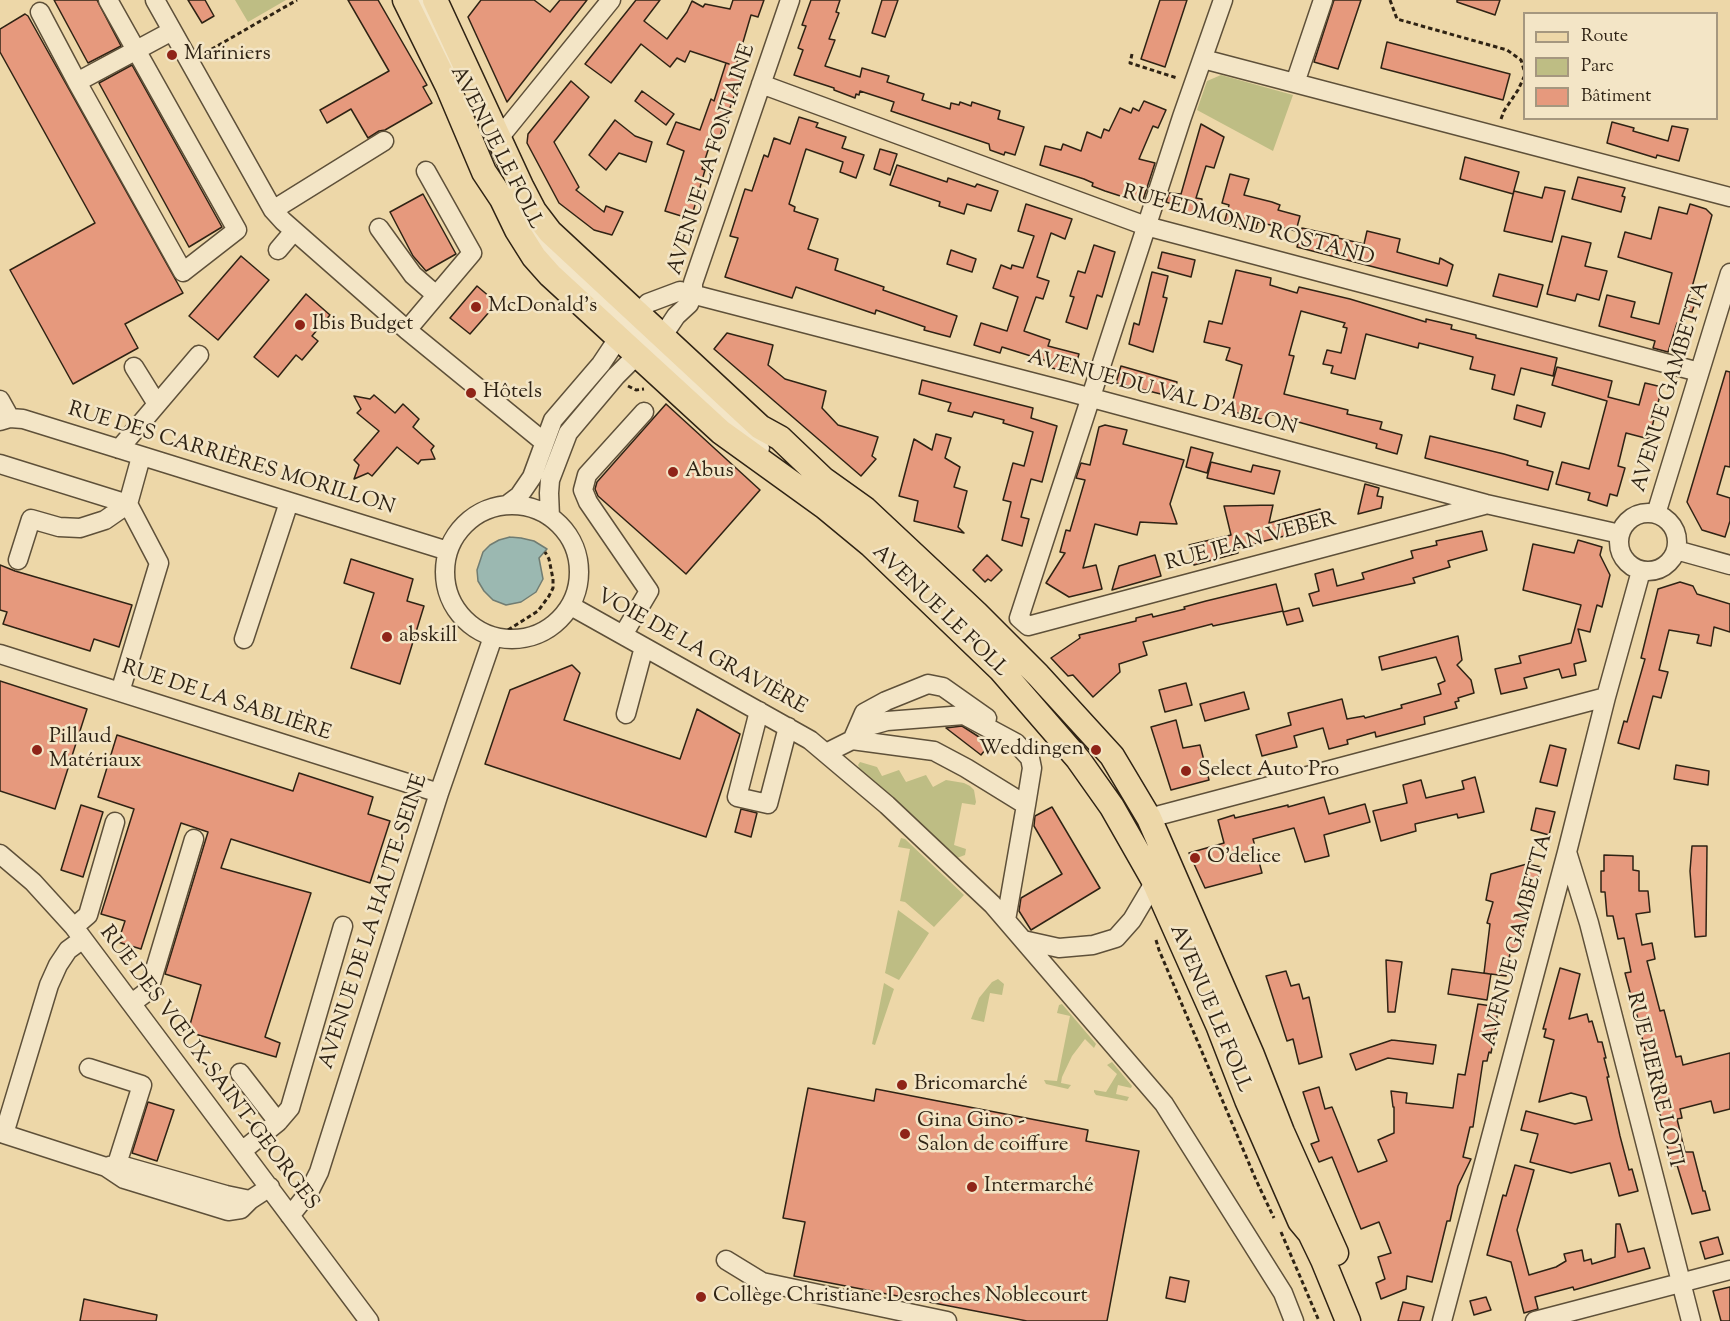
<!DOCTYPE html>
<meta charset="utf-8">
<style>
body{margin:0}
#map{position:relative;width:1730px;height:1321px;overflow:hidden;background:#edd7a8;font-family:"Sorts Mill Goudy",serif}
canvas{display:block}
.legend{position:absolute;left:1523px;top:12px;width:195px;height:108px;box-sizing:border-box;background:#f3e5c6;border:2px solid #a5977f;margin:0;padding:8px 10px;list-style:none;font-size:18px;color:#2f2314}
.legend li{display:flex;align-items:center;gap:12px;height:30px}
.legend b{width:30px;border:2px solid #a5977f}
</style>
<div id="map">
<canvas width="1730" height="1321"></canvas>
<ul class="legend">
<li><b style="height:8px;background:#edd7a8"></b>Route</li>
<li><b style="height:16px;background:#bebd84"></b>Parc</li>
<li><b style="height:16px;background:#e6997d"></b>Bâtiment</li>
</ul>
</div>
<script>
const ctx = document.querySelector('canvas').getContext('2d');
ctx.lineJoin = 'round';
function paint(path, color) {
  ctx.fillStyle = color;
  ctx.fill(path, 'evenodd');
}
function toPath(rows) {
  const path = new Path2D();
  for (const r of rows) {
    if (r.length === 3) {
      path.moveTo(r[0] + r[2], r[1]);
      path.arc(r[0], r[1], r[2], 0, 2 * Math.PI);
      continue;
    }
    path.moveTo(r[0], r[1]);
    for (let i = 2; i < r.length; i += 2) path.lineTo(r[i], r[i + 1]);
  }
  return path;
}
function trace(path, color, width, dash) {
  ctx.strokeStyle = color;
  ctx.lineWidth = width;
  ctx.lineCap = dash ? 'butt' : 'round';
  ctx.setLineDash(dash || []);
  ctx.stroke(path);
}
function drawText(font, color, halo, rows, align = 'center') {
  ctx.font = font + ' "Sorts Mill Goudy",serif';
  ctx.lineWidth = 5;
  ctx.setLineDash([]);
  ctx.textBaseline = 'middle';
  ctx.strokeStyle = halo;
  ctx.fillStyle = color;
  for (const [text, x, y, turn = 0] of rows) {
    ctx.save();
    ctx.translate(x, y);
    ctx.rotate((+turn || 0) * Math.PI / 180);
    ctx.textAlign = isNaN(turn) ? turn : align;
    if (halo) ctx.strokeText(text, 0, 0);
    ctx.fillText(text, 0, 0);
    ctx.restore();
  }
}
const green = toPath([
 [235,0,286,0,248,22],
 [1221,75,1293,95,1273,151,1197,110,1207,81],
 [860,762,877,767,882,776,899,770,906,782,926,775,933,787,946,780,964,783,970,786,974,790,976,802,975,805,962,803,954,845,966,849,965,855,957,858,951,855,860,770,858,765],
 [901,838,905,839,964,895,934,927,905,902,900,901,910,849,898,847],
 [898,910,929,933,899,980,885,973],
 [998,979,1004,984,1002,995,990,993,984,1022,971,1019,979,998,992,982],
 [884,983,894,989,875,1045,872,1044],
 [1062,1004,1096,1044,1094,1048,1085,1039,1072,1056,1062,1077,1061,1083,1071,1085,1068,1089,1046,1084,1044,1080,1057,1081,1070,1016,1057,1013,1059,1005],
 [1112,1062,1132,1086,1131,1088,1118,1085,1116,1094,1129,1097,1127,1101,1096,1095,1094,1092,1094,1090,1106,1092,1117,1074,1107,1065]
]);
const water = toPath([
 [510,537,521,538,534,541,547,549,539,558,543,579,536,592,521,602,506,605,493,600,484,591,478,581,477,570,483,552,490,545,499,540,510,537]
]);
const building = toPath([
 [54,0,97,0,121,46,88,63,54,0],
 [188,0,205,0,214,16,202,23,188,0],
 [348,0,378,0,427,85,423,87,432,103,385,130,379,131,368,138,351,109,327,123,320,110,389,71,348,0],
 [481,0,534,0,550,12,560,0,587,0,507,102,468,17,481,0],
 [636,0,660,0,644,21,667,39,687,12,692,1,703,7,705,4,730,9,733,0,764,0,758,17,751,15,736,66,741,67,739,73,742,74,720,136,719,136,715,146,710,144,702,169,705,170,691,219,665,211,684,151,667,144,676,122,700,130,711,99,714,101,726,63,729,64,690,51,685,62,677,58,670,67,641,44,611,83,585,64,636,0],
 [811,0,840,0,836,12,839,13,829,39,835,40,825,66,860,77,862,68,889,76,887,82,924,94,922,100,950,109,951,103,959,105,960,102,971,106,972,102,1000,111,998,119,1024,127,1015,155,1005,152,1004,155,990,150,989,144,891,111,894,102,860,91,859,95,856,94,855,98,834,90,834,88,794,75,803,50,798,48,806,26,802,25,811,0],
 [882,0,898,0,885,37,872,33,882,0],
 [1160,0,1187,0,1165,67,1141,59,1160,0],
 [1334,0,1361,0,1338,69,1314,62,1334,0],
 [1457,0,1500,0,1495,15,1457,2,1457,0],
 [25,14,28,16,183,293,125,324,138,348,73,384,10,270,95,223,0,52,0,29,25,14],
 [1387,42,1510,74,1503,100,1381,68,1387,42],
 [132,65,222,227,189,247,99,83,132,65],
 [571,81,589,97,554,142,579,187,576,190,604,212,606,206,623,212,612,235,594,230,559,203,527,143,528,134,571,81],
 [642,91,674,114,666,125,635,101,642,91],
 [1144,101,1166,110,1158,128,1153,126,1139,159,1155,163,1142,203,1105,191,1092,186,1093,183,1084,179,1040,165,1045,146,1061,150,1063,144,1081,151,1087,132,1101,138,1104,129,1109,131,1120,108,1131,113,1133,108,1139,111,1144,101],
 [799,117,818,123,816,127,846,137,842,148,864,155,856,178,840,172,843,162,806,149,789,204,795,207,794,211,818,219,808,249,838,259,835,270,884,287,883,290,957,316,950,337,924,330,925,327,876,310,875,314,796,287,792,298,725,277,738,238,730,236,745,189,752,191,764,155,768,157,774,138,790,144,799,117],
 [615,120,635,136,652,142,646,162,619,153,606,170,589,155,615,120],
 [1612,122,1634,128,1633,131,1668,141,1672,126,1688,129,1679,161,1657,155,1656,158,1607,143,1612,122],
 [1201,124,1224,137,1214,168,1206,166,1196,198,1202,199,1199,213,1193,211,1191,216,1173,211,1175,205,1166,202,1169,193,1181,194,1201,124],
 [880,149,897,154,890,175,874,169,880,149],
 [1465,157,1519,172,1513,194,1460,179,1465,157],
 [897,165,947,182,948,178,975,187,977,184,998,191,991,211,967,204,964,214,939,206,940,202,890,185,897,165],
 [1230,174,1249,179,1244,195,1272,202,1280,205,1278,210,1300,216,1296,231,1258,222,1255,233,1224,224,1229,205,1222,203,1230,174],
 [1578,177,1625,188,1622,196,1625,197,1621,212,1572,199,1578,177],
 [1545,187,1565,191,1552,242,1504,231,1514,191,1542,198,1545,187],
 [423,194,456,254,426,271,413,256,390,212,423,194],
 [1026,204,1072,219,1065,239,1051,233,1037,277,1049,281,1043,299,1036,297,1024,331,1050,340,1048,346,1079,354,1075,367,1070,366,1068,372,1048,367,1050,362,1002,347,1000,353,974,345,981,323,1007,331,1018,297,993,288,1001,265,1011,269,1012,265,1023,268,1034,236,1018,231,1026,204],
 [1690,204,1706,209,1712,215,1689,298,1696,300,1692,312,1686,311,1683,325,1677,323,1668,352,1653,348,1655,341,1599,326,1607,295,1635,302,1631,317,1659,324,1672,273,1618,257,1625,232,1651,239,1659,207,1687,214,1690,204],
 [1302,228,1338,236,1338,238,1364,244,1367,231,1400,239,1397,252,1439,264,1440,258,1453,265,1447,286,1297,247,1302,228],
 [1562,236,1591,243,1585,266,1607,271,1599,300,1577,294,1575,301,1547,294,1562,236],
 [1094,245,1115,252,1102,297,1097,295,1087,329,1066,322,1074,297,1070,296,1078,271,1085,273,1094,245],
 [951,250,976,259,972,272,947,264,951,250],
 [1162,252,1195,260,1191,277,1158,268,1162,252],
 [241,256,269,280,218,340,189,316,241,256],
 [1236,270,1271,278,1270,285,1297,293,1299,287,1350,299,1426,322,1426,319,1452,325,1451,329,1476,335,1476,338,1557,358,1553,376,1521,368,1514,395,1492,389,1495,375,1470,369,1473,357,1419,343,1418,348,1366,334,1355,379,1331,373,1333,366,1323,364,1327,350,1341,353,1347,328,1343,327,1345,323,1301,311,1289,355,1294,356,1284,394,1348,410,1347,414,1382,422,1380,429,1402,435,1397,454,1376,448,1377,444,1266,413,1265,420,1230,411,1242,365,1226,360,1230,348,1204,342,1209,321,1222,324,1236,270],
 [1152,272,1168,276,1163,297,1167,298,1153,352,1129,344,1134,323,1139,325,1152,272],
 [1499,274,1543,285,1537,307,1493,296,1499,274],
 [477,286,497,303,470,334,450,318,477,286],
 [306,294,330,315,312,336,318,341,302,360,296,355,278,377,254,357,306,294],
 [727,333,773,345,768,365,785,379,826,391,822,408,838,425,878,437,872,456,876,459,861,476,714,349,727,333],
 [1121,366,1177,382,1173,397,1116,383,1121,366],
 [1557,367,1612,381,1608,397,1639,405,1645,383,1662,387,1649,439,1626,433,1618,466,1625,468,1617,496,1610,494,1607,506,1588,500,1590,493,1556,484,1562,462,1589,469,1607,401,1552,385,1557,367],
 [1726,371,1730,372,1730,467,1725,466,1717,494,1730,498,1730,521,1725,537,1702,530,1687,502,1726,371],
 [922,380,1033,408,1031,418,1057,426,1042,482,1031,479,1021,517,1029,519,1022,546,1002,540,1011,502,1003,500,1013,463,1024,466,1033,432,1003,423,1004,420,974,412,972,417,948,411,951,403,919,394,922,380],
 [374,395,395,413,403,404,419,419,413,427,434,446,431,450,435,459,421,460,418,464,397,447,372,476,368,473,354,479,359,465,354,460,379,431,357,413,361,409,354,396,370,399,374,395],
 [666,404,760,490,686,574,598,496,595,489,597,482,666,404],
 [1517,405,1545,413,1541,427,1514,419,1517,405],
 [1105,425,1127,430,1123,444,1184,460,1170,504,1177,524,1140,522,1137,535,1095,524,1083,568,1096,565,1102,589,1069,597,1046,583,1065,553,1060,552,1066,530,1070,531,1085,480,1076,478,1081,463,1090,465,1099,427,1105,425],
 [936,434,951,438,945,458,960,467,954,487,967,491,958,527,964,533,914,521,918,501,899,496,914,439,932,450,936,434],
 [1430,436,1504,454,1528,461,1527,465,1553,472,1548,490,1425,458,1430,436],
 [1191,447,1213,453,1207,473,1186,467,1191,447],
 [1211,462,1251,472,1253,465,1280,471,1274,494,1207,478,1211,462],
 [1365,484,1379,488,1377,496,1383,497,1381,508,1358,514,1365,484],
 [1273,505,1269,523,1320,509,1324,526,1237,548,1238,553,1194,565,1189,545,1231,535,1224,506,1273,505],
 [1482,531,1487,550,1448,561,1450,567,1413,578,1415,583,1313,606,1309,594,1319,591,1315,574,1333,569,1337,586,1364,579,1362,573,1413,558,1411,551,1437,545,1436,541,1482,531],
 [1578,540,1602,547,1600,555,1610,575,1602,607,1597,605,1590,632,1578,629,1586,661,1574,664,1576,675,1562,678,1559,669,1524,678,1527,688,1501,694,1495,669,1521,663,1519,656,1571,643,1581,605,1523,590,1533,544,1574,553,1578,540],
 [987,555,1002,570,991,581,988,579,985,582,973,570,987,555],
 [1155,555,1161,576,1112,590,1119,566,1155,555],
 [351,559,413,579,407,601,424,606,400,684,351,668,374,593,344,583,351,559],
 [0,565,15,571,132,605,119,647,94,639,90,651,3,624,7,612,0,610,0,565],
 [1680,582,1693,586,1697,594,1730,604,1730,632,1714,627,1711,646,1697,643,1699,635,1669,630,1659,670,1668,672,1661,698,1653,696,1639,749,1618,743,1624,721,1627,722,1645,659,1641,658,1658,589,1680,582],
 [1276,584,1283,611,1213,626,1212,624,1143,642,1147,655,1119,664,1120,672,1093,697,1073,675,1068,676,1051,658,1080,638,1079,635,1136,621,1136,618,1152,614,1153,617,1185,609,1184,607,1206,601,1276,584],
 [1299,608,1303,621,1287,625,1283,612,1299,608],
 [1458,636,1462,660,1457,665,1471,680,1474,693,1458,698,1459,701,1455,702,1457,708,1424,717,1425,724,1376,737,1375,732,1347,740,1348,744,1329,749,1323,728,1294,736,1297,747,1262,756,1256,735,1291,725,1288,713,1342,699,1347,719,1364,716,1365,718,1402,708,1401,705,1441,694,1438,684,1445,681,1436,657,1382,670,1379,657,1458,636],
 [572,665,580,673,564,720,680,759,697,709,740,734,706,837,485,764,510,690,572,665],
 [0,681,87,709,55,809,0,791,0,681],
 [1186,683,1192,705,1165,712,1159,690,1186,683],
 [1244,692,1249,709,1205,721,1200,704,1244,692],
 [1176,720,1183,748,1200,745,1209,780,1171,790,1151,727,1176,720],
 [962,726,990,744,981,755,946,728,962,726],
 [117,735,293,791,299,773,373,797,368,814,390,821,370,883,231,839,221,868,311,893,265,1037,280,1043,276,1057,188,1032,201,985,165,974,208,832,181,823,141,949,118,942,125,921,101,914,134,809,98,797,117,735],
 [1550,745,1566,749,1557,786,1540,782,1550,745],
 [1676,765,1709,771,1708,785,1674,779,1676,765],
 [1475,777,1484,812,1458,818,1457,814,1415,824,1416,831,1381,841,1373,811,1407,803,1403,785,1421,780,1426,798,1464,789,1462,781,1475,777],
 [1324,797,1329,814,1365,804,1370,822,1324,835,1329,856,1305,862,1294,828,1253,839,1262,873,1205,888,1189,853,1224,843,1218,820,1234,815,1235,818,1288,805,1288,807,1324,797],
 [81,805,103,812,83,877,61,870,81,805],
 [1052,807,1100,888,1031,930,1019,911,1021,898,1062,874,1034,826,1035,816,1052,807],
 [1536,808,1555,812,1549,835,1531,830,1536,808],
 [741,809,757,813,751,837,735,832,741,809],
 [1692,846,1707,846,1706,936,1695,937,1690,871,1692,846],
 [1604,855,1633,856,1633,870,1639,871,1639,891,1648,891,1650,912,1636,914,1642,945,1652,943,1655,959,1647,961,1660,1011,1664,1010,1676,1057,1681,1056,1683,1065,1730,1053,1730,1109,1714,1113,1711,1101,1680,1109,1682,1118,1677,1119,1685,1152,1693,1152,1703,1191,1705,1191,1710,1210,1692,1214,1677,1165,1672,1167,1655,1092,1663,1090,1656,1062,1648,1064,1637,1015,1634,1016,1628,993,1630,992,1625,973,1631,972,1624,938,1618,939,1613,916,1607,916,1605,892,1601,892,1601,871,1604,871,1604,855],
 [1527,864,1541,867,1518,950,1511,948,1506,976,1491,974,1487,1000,1448,994,1452,969,1490,974,1484,973,1490,924,1487,923,1493,902,1486,900,1491,874,1527,864],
 [1386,960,1402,962,1395,1012,1388,1012,1386,960],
 [1560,968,1580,974,1569,1019,1587,1014,1589,1022,1592,1021,1598,1042,1602,1042,1606,1058,1604,1058,1609,1077,1607,1077,1620,1136,1629,1170,1632,1169,1638,1191,1619,1196,1610,1163,1571,1173,1530,1162,1538,1134,1521,1130,1526,1111,1575,1124,1592,1120,1586,1097,1571,1093,1539,1102,1554,1040,1544,1037,1546,1029,1543,1029,1560,968],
 [1286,971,1291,986,1299,984,1303,999,1309,997,1322,1057,1299,1064,1293,1039,1287,1041,1266,976,1286,971],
 [1478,1004,1498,1007,1496,1026,1491,1053,1489,1052,1487,1061,1483,1061,1473,1127,1470,1127,1463,1157,1471,1159,1458,1186,1450,1221,1447,1221,1432,1282,1407,1276,1406,1289,1381,1299,1376,1283,1385,1279,1378,1257,1391,1253,1379,1222,1361,1229,1332,1157,1319,1162,1311,1144,1319,1141,1303,1092,1319,1087,1325,1109,1332,1107,1358,1172,1387,1161,1378,1140,1394,1133,1394,1107,1393,1107,1391,1091,1407,1093,1406,1103,1453,1108,1458,1074,1465,1075,1478,1004],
 [1392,1040,1436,1045,1433,1064,1388,1058,1356,1070,1350,1054,1392,1040],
 [808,1088,874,1101,876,1089,1088,1130,1086,1141,1139,1151,1107,1321,1027,1321,794,1276,805,1222,783,1218,808,1088],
 [148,1102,174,1110,157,1161,132,1153,148,1102],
 [1515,1165,1534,1170,1517,1230,1529,1275,1556,1267,1566,1261,1564,1254,1582,1250,1584,1261,1591,1259,1592,1264,1615,1257,1616,1224,1620,1224,1628,1252,1644,1248,1650,1268,1574,1290,1573,1287,1535,1297,1538,1309,1524,1313,1511,1262,1487,1255,1503,1195,1506,1196,1515,1165],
 [1718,1237,1723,1254,1705,1259,1700,1242,1718,1237],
 [1170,1277,1189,1281,1185,1302,1166,1298,1170,1277],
 [1730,1287,1730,1321,1721,1321,1713,1291,1730,1287],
 [1486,1297,1491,1310,1474,1315,1470,1301,1486,1297],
 [84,1299,157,1315,156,1321,80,1321,84,1299],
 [1403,1302,1424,1307,1420,1321,1398,1321,1403,1302]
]);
const path = toPath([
 [1390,0,1397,19,1507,50,1521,60,1524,70],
 [205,53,297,0],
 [1132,54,1130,63,1177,78],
 [1501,119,1504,111,1518,90,1524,77],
 [628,386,636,390,644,389],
 [508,630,538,611,549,596,553,588,553,579,549,559,545,552],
 [1156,940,1159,950,1256,1180,1274,1218],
 [1281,1232,1319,1321]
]);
const minor = toPath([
 [155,0,273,210,283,221,407,330,544,442],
 [420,0,452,63],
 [1223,0,1182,117,1019,618,1028,626,1484,505],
 [40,12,77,82,172,31],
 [1203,59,1730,197],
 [77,82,183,272,237,230,108,0],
 [1295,83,1323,0],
 [761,84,1146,226,1699,372],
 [499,138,611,0],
 [273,210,384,141],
 [532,227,561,261,610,306,667,368,760,448],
 [379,228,413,275,436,295],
 [278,250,294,231],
 [407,330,472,253,426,171],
 [134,367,157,404],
 [0,400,10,418],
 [0,421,10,418,23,419,448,551],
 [119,449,199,355],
 [0,464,128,504,159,563,120,692],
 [512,572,67],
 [507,505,519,496,532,477,553,420,601,364,627,325,648,303,680,291,1066,391,1486,504,1620,534],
 [1648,542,29],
 [1656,514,1730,273],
 [550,517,549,493,550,480,568,433,616,376,636,356,666,331,676,316,689,304,693,294,693,283,790,0],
 [1676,550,1730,565],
 [18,560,31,519,59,527,80,528,105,520,128,504,141,457],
 [571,606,810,740,887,805,992,904,1164,1104,1283,1293,1294,1321],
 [623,635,649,591,588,502,583,490,587,475,644,412],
 [244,639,289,502],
 [0,654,439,793],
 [759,711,737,797,768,804,788,727],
 [626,714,644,647],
 [854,736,864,713,886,701,928,684,943,687,987,718],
 [852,740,869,726,887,721,964,715,1016,743,1030,758,1032,768,1026,805],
 [826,753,852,740,934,751,966,768,1026,805,1006,920],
 [1149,818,1606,697],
 [1567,852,1589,923,1691,1321],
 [0,854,33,882,74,927,369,1321],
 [74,927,88,915,115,822],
 [83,939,68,950,58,965,49,985,4,1134,106,1167,117,1164,226,1195,250,1200,270,1187],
 [1023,940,1059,948,1093,945,1116,938,1132,920,1151,888,1153,879],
 [132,1003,144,994,150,986,194,839],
 [89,1068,142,1085,117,1164],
 [240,1073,278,1122],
 [242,1151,278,1122,290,1108,343,926],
 [106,1167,124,1179,228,1211,241,1209,250,1200],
 [290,1216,309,1192,319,1172,439,793,493,637],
 [726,1260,762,1282,947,1321],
 [1442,1321,1567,852,1606,697,1641,571],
 [1535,1321,1730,1270]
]);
const major = toPath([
 [405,0,448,87,484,172,502,199,517,230,534,257,550,275,721,432,825,507,871,545,1000,669,1078,759,1112,807,1153,879,1218,1025,1247,1100,1300,1221,1310,1233,1323,1260,1348,1321],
 [435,0,521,186,534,211,550,232,760,427,780,438,823,479,865,509,976,613,1038,675,1112,756,1149,818,1252,1055,1282,1132,1336,1253]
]);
const markers = [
 [172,55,6,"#8f2418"],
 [476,307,6,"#8f2418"],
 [300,325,6,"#8f2418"],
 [471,393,6,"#8f2418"],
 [673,472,6,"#8f2418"],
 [387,637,6,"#8f2418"],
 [37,750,6,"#8f2418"],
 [1096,750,6,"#8f2418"],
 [1186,771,6,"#8f2418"],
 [1195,858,6,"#8f2418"],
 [902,1085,6,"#8f2418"],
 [905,1134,6,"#8f2418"],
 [972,1187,6,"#8f2418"],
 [701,1297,6,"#8f2418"]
];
const poiNames = [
 ["Mariniers",184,55],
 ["McDonald's",488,307],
 ["Ibis Budget",312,325],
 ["Hôtels",483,393],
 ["Abus",685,472],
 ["abskill",399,637],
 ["Pillaud",49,738],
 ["Matériaux",49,762],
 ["Weddingen",1084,750,"right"],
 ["Select Auto Pro",1198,771],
 ["O'delice",1207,858],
 ["Bricomarché",914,1085],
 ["Gina Gino -",917,1122],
 ["Salon de coiffure",917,1146],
 ["Intermarché",984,1187],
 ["Collège Christiane Desroches Noblecourt",713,1297]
];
const streetNames = [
 ["AVENUE LE FOLL",495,148,63],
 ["AVENUE LA FONTAINE",713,160,-72],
 ["RUE EDMOND ROSTAND",1248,227,15],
 ["AVENUE GAMBETTA",1672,387,-73],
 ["AVENUE DU VAL D'ABLON",1162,394,15],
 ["RUE DES CARRIÈRES MORILLON",231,460,17],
 ["RUE JEAN VEBER",1251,543,-15],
 ["AVENUE LE FOLL",939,612,44],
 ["VOIE DE LA GRAVIÈRE",701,653,29],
 ["RUE DE LA SABLIÈRE",226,702,18],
 ["AVENUE DE LA HAUTE-SEINE",375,922,-72],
 ["AVENUE GAMBETTA",1519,940,-75],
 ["AVENUE LE FOLL",1209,1009,67],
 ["RUE DES VŒUX-SAINT-GEORGES",208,1069,53],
 ["RUE PIERRE LOTI",1653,1080,76]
];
paint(green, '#bebd84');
paint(water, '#9bb8b1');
trace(water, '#707c72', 1.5);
paint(building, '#e6997d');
trace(building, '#2f2314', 1.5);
trace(minor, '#5e5039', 21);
trace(major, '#2f2314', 27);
trace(path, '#2f2314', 3, [4.5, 3]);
trace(minor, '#f3e5c6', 18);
trace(major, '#edd7a8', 24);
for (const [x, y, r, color] of markers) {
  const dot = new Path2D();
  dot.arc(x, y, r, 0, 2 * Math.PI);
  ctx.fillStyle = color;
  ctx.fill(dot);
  trace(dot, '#f3e5c6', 2);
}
drawText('21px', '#2f2314', '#f3e5c6', poiNames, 'left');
drawText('21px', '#2f2314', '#f3e5c6', streetNames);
</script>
